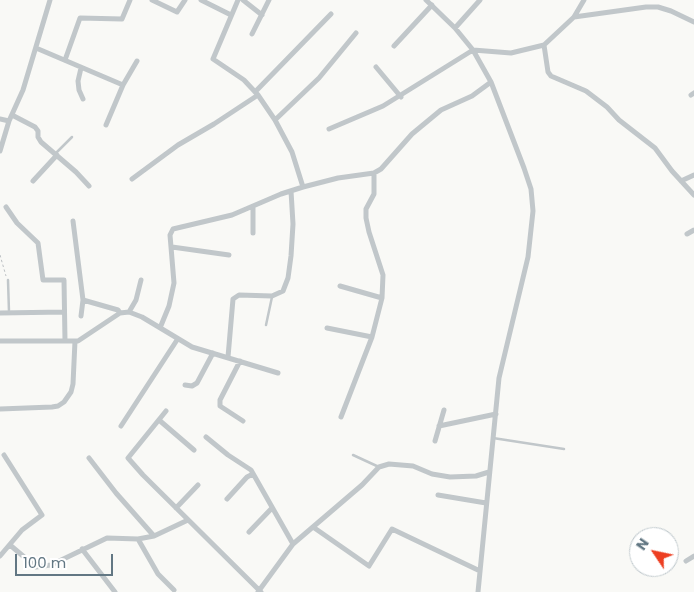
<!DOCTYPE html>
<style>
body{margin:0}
#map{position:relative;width:694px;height:592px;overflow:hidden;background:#f9f9f6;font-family:Poppins,sans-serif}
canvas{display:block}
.north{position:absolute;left:629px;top:527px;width:50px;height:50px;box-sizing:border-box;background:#fff;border:1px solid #c0c9cd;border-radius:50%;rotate:304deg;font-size:14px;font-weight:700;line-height:20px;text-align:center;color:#627783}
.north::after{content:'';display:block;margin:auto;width:18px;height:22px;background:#ed3f22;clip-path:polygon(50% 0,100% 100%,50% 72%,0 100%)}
.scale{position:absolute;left:15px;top:554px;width:98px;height:22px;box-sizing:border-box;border:2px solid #627783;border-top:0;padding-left:6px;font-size:15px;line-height:18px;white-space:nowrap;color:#627783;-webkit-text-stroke:4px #fff;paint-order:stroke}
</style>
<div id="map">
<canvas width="694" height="592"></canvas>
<div class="north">N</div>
<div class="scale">100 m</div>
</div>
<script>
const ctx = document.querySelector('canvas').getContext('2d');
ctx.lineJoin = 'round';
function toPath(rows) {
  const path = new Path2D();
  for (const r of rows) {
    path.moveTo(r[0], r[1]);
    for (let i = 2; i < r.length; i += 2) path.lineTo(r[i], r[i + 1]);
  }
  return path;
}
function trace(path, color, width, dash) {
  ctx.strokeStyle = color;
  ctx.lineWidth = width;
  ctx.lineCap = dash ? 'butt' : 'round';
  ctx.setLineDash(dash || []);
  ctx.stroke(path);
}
const path = toPath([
 [0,255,6,276]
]);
const service = toPath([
 [55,154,72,137],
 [8,280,9,312],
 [266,325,272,297],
 [493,438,564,449],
 [353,455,379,467]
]);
const minor = toPath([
 [152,0,177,12,185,0],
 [201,0,231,15],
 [238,0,213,59,244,80,258,95,275,120,292,152,303,187],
 [243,0,262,15],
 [426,0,455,28,473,50,491,82,524,168,531,189,533,211,528,257,499,378,478,592],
 [574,17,646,7,658,7,671,11,694,22],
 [455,28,480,0],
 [252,34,269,0],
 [544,45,548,72,551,76,586,91,607,107,619,120,655,148,672,171,694,195],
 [394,46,432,5],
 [36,48,123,85],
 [65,60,80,18,122,19,130,0],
 [376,67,401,97],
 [81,68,78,81,79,90,83,99],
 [255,92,331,14],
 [691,95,694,93],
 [12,115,35,127,38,131,38,137,41,142,76,172,89,186],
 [0,119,9,121],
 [275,120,319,78,356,33],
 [106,125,123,85,137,61],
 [329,129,383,106,473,50,511,53,544,45,574,17,584,0],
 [0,151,9,121,23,90,50,0],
 [132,179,178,145,214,124,258,95],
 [33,181,57,155],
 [681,181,694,175],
 [6,207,17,223,38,243,43,280,64,280,65,341],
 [253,207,253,233],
 [73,221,83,300,81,316],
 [687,234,694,230],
 [172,247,229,255],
 [340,286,382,298],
 [83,300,118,310,120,313],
 [129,312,136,300,141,280],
 [0,313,64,312],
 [160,328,169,306,174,283,170,235,173,229,232,215,281,194,303,187,338,178,374,173,381,169,412,134,441,110,472,96,491,82],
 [327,328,372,337],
 [0,341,78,341,120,313,129,312,142,317,192,347,278,373],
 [228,357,233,299,239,295,272,296,283,291,288,278,291,256,293,224,291,191],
 [240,361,220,400,220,406,243,421],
 [185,385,192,386,197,383,213,353],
 [0,409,52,407,58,406,64,402,71,392,73,384,75,341],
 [166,411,128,458,143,475,261,592],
 [341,417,372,337,382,298,383,275,369,232,366,218,366,209,374,194,374,173],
 [159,420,194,450],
 [121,426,177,340],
 [439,426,496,414],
 [206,437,228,455,251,470,293,544],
 [435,441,444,410],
 [89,458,116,493,154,536],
 [438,495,486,503],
 [227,499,247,477,253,474],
 [176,508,198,485],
 [313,527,369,566,392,529,480,571],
 [249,532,272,508],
 [138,539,158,574,174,590],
 [10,545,36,567,51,565,107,538,138,539,154,536,188,520],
 [82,549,115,592],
 [0,556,22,530,42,515,4,455],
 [686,561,694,556],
 [258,592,293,544,362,485,379,467,389,464,413,466,432,474,450,477,476,476,489,472]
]);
trace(path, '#bbbfc2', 1, [2.5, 2.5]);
trace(service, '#c1c7ca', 2.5);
trace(minor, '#c1c7ca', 5);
</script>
